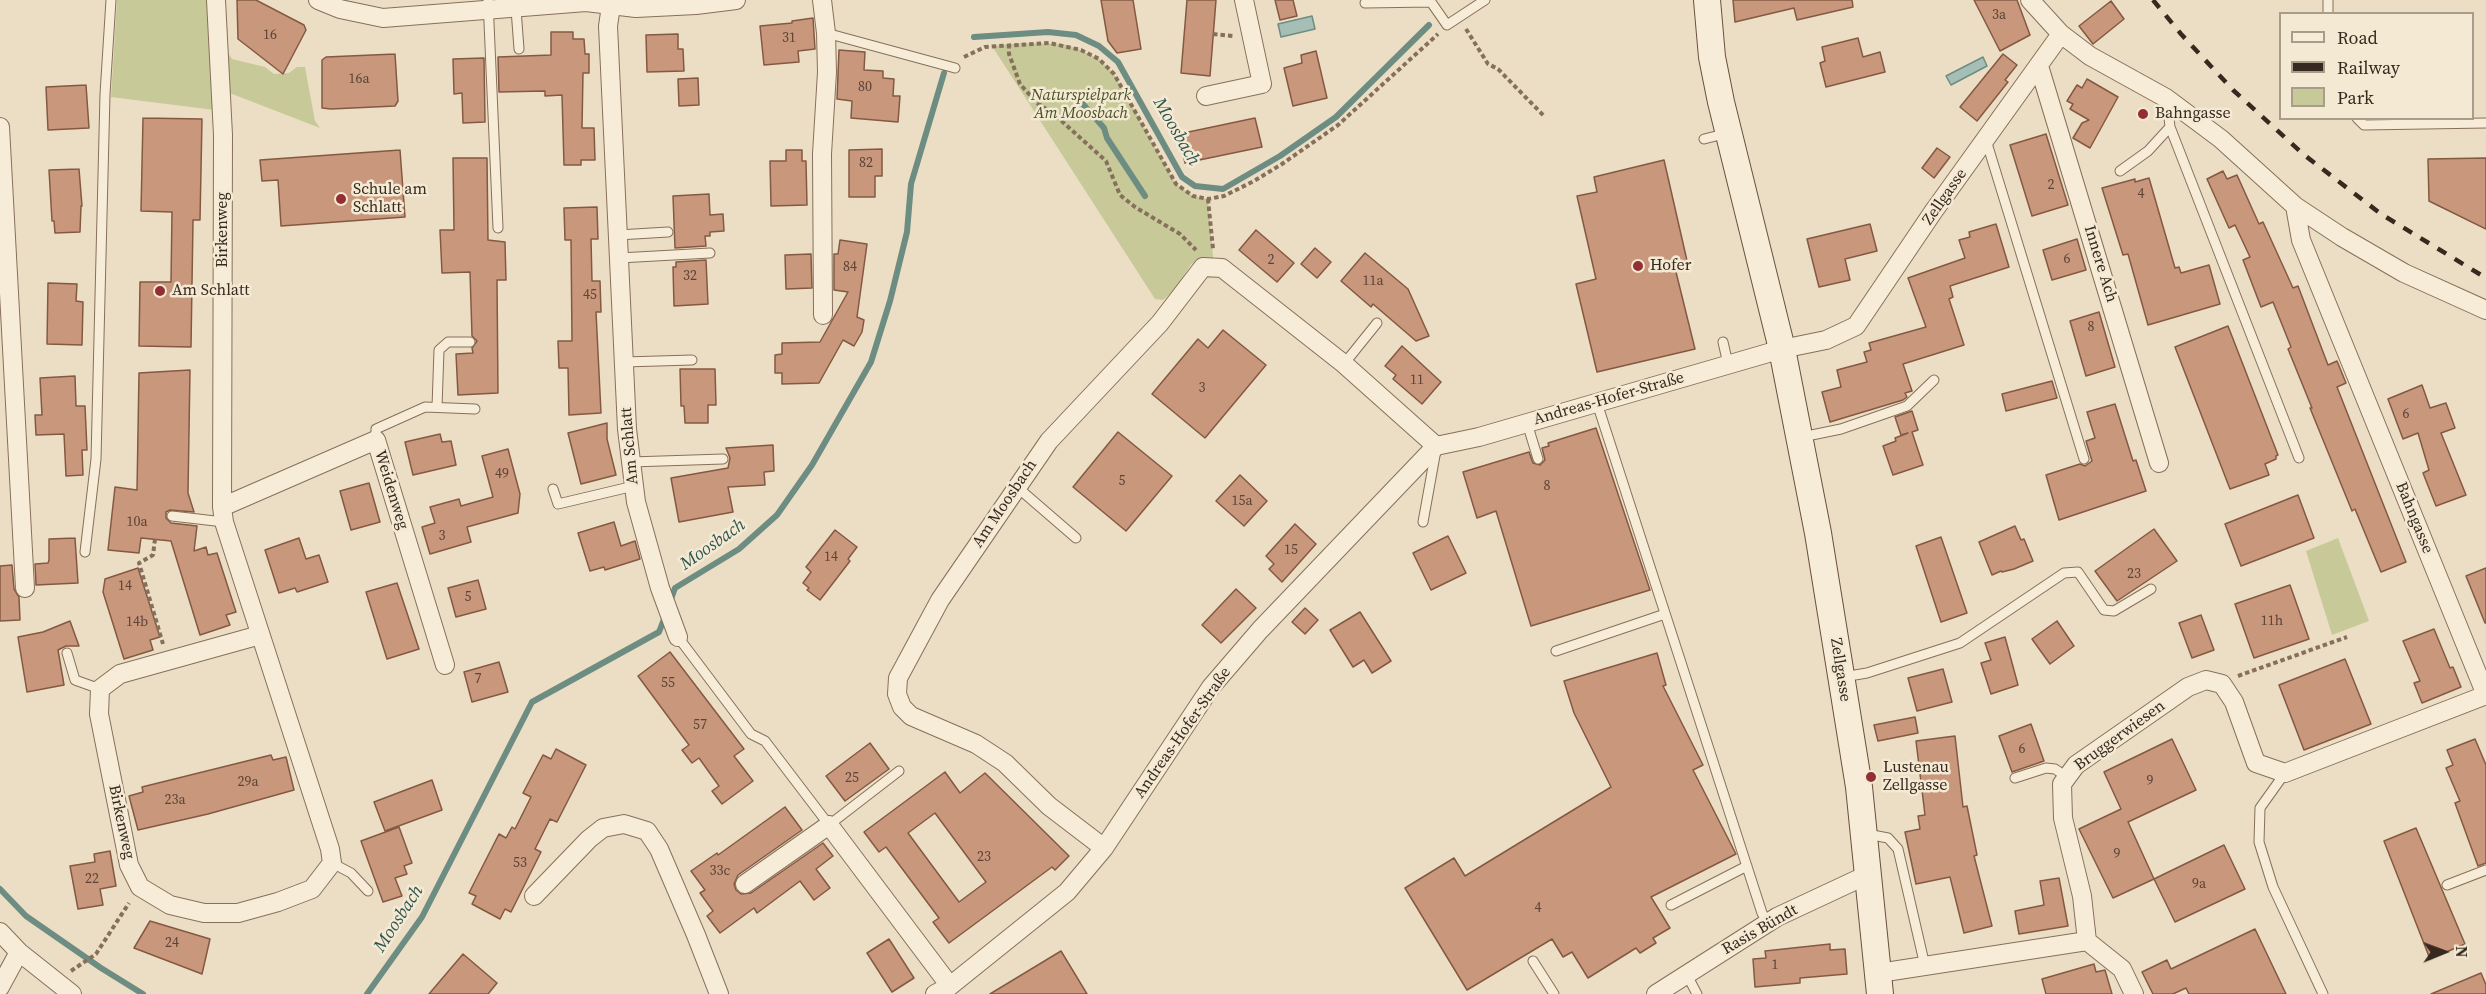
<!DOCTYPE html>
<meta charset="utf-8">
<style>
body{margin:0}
#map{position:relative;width:2486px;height:994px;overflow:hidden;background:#ecdec4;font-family:"Source Serif 4",serif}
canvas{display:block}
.legend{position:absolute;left:2279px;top:12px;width:195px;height:108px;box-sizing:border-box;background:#f4e9d3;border:2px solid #a89c8b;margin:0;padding:8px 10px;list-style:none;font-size:18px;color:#37291f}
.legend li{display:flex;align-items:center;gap:12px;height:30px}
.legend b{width:30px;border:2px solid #a89c8b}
.north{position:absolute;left:2414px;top:922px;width:60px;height:60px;-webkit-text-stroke:4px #f4e9d3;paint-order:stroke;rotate:89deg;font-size:16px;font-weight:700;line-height:24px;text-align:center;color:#37291f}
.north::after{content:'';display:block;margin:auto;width:21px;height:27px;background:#37291f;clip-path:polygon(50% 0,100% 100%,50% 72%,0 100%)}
</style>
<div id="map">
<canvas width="2486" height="994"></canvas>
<ul class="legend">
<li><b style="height:8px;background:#f7ecd7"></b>Road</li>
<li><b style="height:8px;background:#37291f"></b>Railway</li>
<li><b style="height:16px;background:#c7ca98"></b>Park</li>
</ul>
<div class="north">N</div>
</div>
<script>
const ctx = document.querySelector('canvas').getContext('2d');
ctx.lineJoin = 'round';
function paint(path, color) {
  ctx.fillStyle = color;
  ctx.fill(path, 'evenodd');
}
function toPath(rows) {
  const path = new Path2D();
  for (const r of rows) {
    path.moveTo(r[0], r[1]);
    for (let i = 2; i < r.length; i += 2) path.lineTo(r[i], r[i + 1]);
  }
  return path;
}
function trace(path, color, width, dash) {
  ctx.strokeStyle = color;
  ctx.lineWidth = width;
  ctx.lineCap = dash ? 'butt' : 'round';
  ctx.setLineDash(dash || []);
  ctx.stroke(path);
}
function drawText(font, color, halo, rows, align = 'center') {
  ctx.font = font + ' "Source Serif 4",serif';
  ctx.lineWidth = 5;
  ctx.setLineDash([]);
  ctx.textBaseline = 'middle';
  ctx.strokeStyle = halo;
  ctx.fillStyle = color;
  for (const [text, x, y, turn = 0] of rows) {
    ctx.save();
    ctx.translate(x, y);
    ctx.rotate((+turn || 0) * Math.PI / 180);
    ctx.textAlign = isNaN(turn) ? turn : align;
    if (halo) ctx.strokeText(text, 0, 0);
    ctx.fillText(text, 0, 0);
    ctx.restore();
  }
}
const green = toPath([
 [117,0,209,0,214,110,111,97],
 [1023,43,1063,44,1081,50,1099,59,1114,74,1176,184,1193,196,1208,199,1214,268,1203,267,1192,263,1174,290,1163,300,1155,299,992,46],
 [226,50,232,59,265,67,274,74,289,73,297,67,305,67,315,121,320,128,227,92],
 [2338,538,2369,621,2332,635,2306,551]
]);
const water = toPath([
 [1312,16,1315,29,1281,37,1278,24,1312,16],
 [1983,57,1987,66,1951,85,1946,76,1983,57]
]);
const stream = toPath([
 [974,37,1048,32,1076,35,1099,46,1118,62,1182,177,1195,186,1223,189,1280,156,1336,117,1429,25],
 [1075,95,1104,128,1107,138,1145,196],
 [670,602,675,588,739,549,777,515,812,465,871,362,890,301,907,232,911,184,944,73],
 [0,889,26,916,101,968,143,994],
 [367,994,422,917,532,702,659,632,666,614]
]);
const building = toPath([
 [237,0,256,0,304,25,306,30,283,74,238,39,237,0],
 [1101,0,1133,0,1141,49,1117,53,1108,41,1101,0],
 [1187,0,1216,0,1210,76,1181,73,1187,0],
 [1275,0,1293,0,1297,16,1280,20,1275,0],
 [1733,0,1852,0,1853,7,1797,20,1794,8,1735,22,1733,0],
 [1974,0,2017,0,2030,35,2000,51,1974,0],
 [2111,1,2124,19,2093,44,2079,26,2111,1],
 [813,18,815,49,798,51,799,62,764,65,760,26,792,23,792,21,813,18],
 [551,32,573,32,573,39,584,39,585,54,589,54,589,73,583,73,582,128,594,128,595,160,581,160,581,165,564,165,562,95,545,96,545,91,499,92,498,57,551,55,551,32],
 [678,34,678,49,683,49,684,71,647,72,646,35,678,34],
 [1858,38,1863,57,1880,52,1885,72,1826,87,1820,63,1825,61,1822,47,1858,38],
 [839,50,865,52,864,70,883,71,883,78,894,79,893,96,900,96,898,122,851,118,852,101,837,99,839,50],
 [1316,51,1327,98,1293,106,1284,68,1302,63,1301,55,1316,51],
 [395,54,398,101,395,106,331,109,322,108,322,60,326,57,395,54],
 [2003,54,2017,65,2005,80,2008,82,1977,121,1960,107,2003,54],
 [484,58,485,122,463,123,462,93,454,94,453,59,484,58],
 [698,78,699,105,679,106,678,79,698,78],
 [2087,79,2118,97,2090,148,2073,138,2082,123,2089,120,2070,109,2073,104,2067,101,2077,85,2082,88,2087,79],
 [86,85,89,128,48,130,46,87,86,85],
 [143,118,202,119,200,220,193,220,191,347,139,346,140,282,171,282,172,212,141,211,143,118],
 [1255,118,1262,147,1185,163,1179,134,1255,118],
 [2046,134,2068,205,2032,216,2010,145,2046,134],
 [1937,148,1950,157,1934,178,1922,168,1937,148],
 [882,149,882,176,875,176,875,197,849,197,849,150,882,149],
 [400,150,405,217,281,226,278,180,262,181,260,160,400,150],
 [786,150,802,150,802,161,806,161,807,205,771,206,770,161,786,161,786,150],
 [453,158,487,158,488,240,505,242,506,280,497,280,498,393,458,395,456,354,473,353,472,348,477,341,472,336,470,272,442,273,440,230,454,230,453,158],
 [2486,158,2486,229,2429,201,2428,159,2486,158],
 [1664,160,1688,265,1675,268,1695,349,1597,372,1576,284,1596,279,1577,196,1597,192,1594,177,1664,160],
 [79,169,82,206,81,206,80,232,55,233,54,221,52,221,49,170,79,169],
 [2223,171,2227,179,2237,175,2259,224,2263,222,2293,288,2298,286,2328,365,2337,361,2346,383,2337,387,2406,562,2381,572,2355,509,2352,511,2310,408,2312,408,2288,349,2291,347,2273,302,2261,307,2243,260,2250,257,2235,225,2229,228,2207,179,2223,171],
 [2149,178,2175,268,2179,267,2181,273,2209,265,2220,304,2148,325,2128,254,2123,255,2102,188,2135,179,2135,182,2149,178],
 [709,194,710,215,723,214,724,231,710,232,710,236,705,236,706,246,675,248,673,196,709,194],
 [597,207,598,239,591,239,592,281,600,281,601,312,596,312,601,413,569,415,568,368,559,368,558,341,572,341,571,240,565,240,564,208,597,207],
 [1870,224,1877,251,1845,259,1850,280,1819,287,1807,239,1870,224],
 [1996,224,2009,267,1950,286,1953,297,1949,299,1964,345,1903,364,1912,391,1905,393,1907,397,1903,400,1830,422,1822,392,1841,387,1837,370,1867,362,1864,352,1871,350,1869,343,1926,327,1908,278,1965,258,1959,240,1970,237,1969,232,1996,224],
 [1256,230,1294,263,1277,282,1239,250,1256,230],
 [2077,239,2086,270,2052,280,2043,250,2077,239],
 [840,240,867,244,857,317,864,320,862,332,854,346,843,340,819,383,782,384,782,373,775,373,775,355,782,354,782,343,820,342,848,292,834,290,834,254,838,254,840,240],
 [1315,248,1331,262,1317,278,1301,264,1315,248],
 [1365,253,1408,289,1429,336,1416,341,1373,304,1371,307,1341,281,1365,253],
 [811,254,812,288,786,289,785,255,811,254],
 [706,260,708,304,674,306,673,267,676,267,676,262,706,260],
 [48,283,77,284,76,301,83,302,82,345,47,344,48,283],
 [2099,312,2115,367,2086,376,2070,321,2099,312],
 [2228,326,2278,455,2276,456,2276,459,2265,464,2269,475,2230,489,2175,347,2228,326],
 [1223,330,1266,365,1205,438,1152,394,1198,339,1208,348,1223,330],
 [1402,346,1441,382,1422,404,1393,379,1396,375,1385,366,1402,346],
 [680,369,715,369,716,405,708,405,708,423,685,423,684,406,681,406,680,369],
 [190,370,188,493,194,512,170,510,166,512,166,518,171,523,197,526,194,551,206,547,208,555,217,553,236,612,226,615,230,625,200,635,171,541,141,538,139,553,108,550,115,487,137,490,139,373,190,370],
 [75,376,76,406,85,406,87,450,82,450,83,475,66,476,64,434,36,435,35,415,42,415,40,378,75,376],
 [2052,381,2057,398,2006,411,2002,394,2052,381],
 [2422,385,2430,408,2446,403,2455,428,2441,433,2466,495,2436,506,2423,473,2429,470,2418,433,2403,439,2388,399,2422,385],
 [2115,404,2133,461,2136,460,2146,491,2059,520,2046,475,2080,464,2085,466,2092,461,2086,441,2095,438,2087,412,2115,404],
 [1912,411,1918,430,1912,432,1923,465,1893,475,1883,446,1896,441,1895,438,1908,433,1901,435,1895,417,1912,411],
 [607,423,607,439,616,475,581,484,568,433,607,423],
 [1596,428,1650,590,1531,626,1496,511,1477,518,1463,472,1529,452,1533,463,1540,465,1545,460,1542,448,1549,446,1548,443,1596,428],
 [1118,432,1172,476,1126,531,1073,487,1118,432],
 [440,434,442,442,451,441,456,465,413,475,405,442,440,434],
 [773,445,774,471,764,472,765,485,728,487,733,512,679,522,671,478,728,468,730,458,726,448,773,445],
 [508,449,520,494,518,513,467,527,471,542,430,554,422,527,435,523,430,507,459,499,461,506,493,497,482,456,508,449],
 [1240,475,1267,501,1244,526,1216,501,1240,475],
 [369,483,380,522,351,530,340,491,369,483],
 [2298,495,2314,538,2241,566,2225,524,2298,495],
 [614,522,621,546,635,541,640,559,605,570,604,567,590,571,578,533,614,522],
 [1295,524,1316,544,1282,582,1269,569,1274,564,1266,556,1295,524],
 [2015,526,2021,540,2024,539,2033,561,2014,569,2002,572,2001,571,1992,575,1979,542,2015,526],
 [2154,529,2177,561,2117,601,2095,571,2154,529],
 [835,530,857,547,848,559,850,561,820,600,807,590,809,588,803,583,811,572,806,567,835,530],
 [1448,536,1466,573,1431,590,1413,553,1448,536],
 [1941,537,1967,613,1941,622,1916,546,1941,537],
 [75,538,78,583,36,585,35,564,48,563,49,560,49,539,75,538],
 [299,538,306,559,319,555,328,582,297,592,295,588,279,593,265,550,299,538],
 [12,565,14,589,19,597,20,620,0,621,0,566,12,565],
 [138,568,160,637,150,640,153,650,124,659,103,592,105,579,138,568],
 [2486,568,2486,623,2485,623,2466,576,2486,568],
 [478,580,486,609,456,617,448,588,478,580],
 [397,583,419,649,387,659,366,592,397,583],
 [2290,585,2309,639,2254,658,2235,604,2290,585],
 [1236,589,1256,608,1221,643,1202,625,1236,589],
 [1305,608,1318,620,1305,634,1292,622,1305,608],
 [1360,612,1391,661,1372,673,1364,660,1353,667,1330,630,1360,612],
 [2201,615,2214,650,2192,658,2179,623,2201,615],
 [70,621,79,646,66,646,58,650,64,685,27,692,18,637,43,632,70,621],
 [2057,621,2074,646,2050,664,2032,639,2057,621],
 [2434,629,2450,668,2453,667,2461,687,2422,703,2414,683,2420,681,2403,641,2434,629],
 [2005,637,2018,685,1991,694,1981,663,1991,660,1985,643,2005,637],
 [670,652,744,749,734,756,753,781,722,804,712,791,719,786,699,758,692,763,682,750,689,745,638,676,670,652],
 [1657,653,1666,685,1663,686,1703,765,1693,770,1736,854,1651,897,1670,928,1653,938,1656,943,1640,953,1636,948,1588,978,1572,952,1563,957,1552,939,1467,990,1405,888,1454,858,1465,876,1611,787,1574,713,1564,681,1657,653],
 [2345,659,2371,724,2304,750,2279,685,2345,659],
 [499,662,508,692,472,702,464,672,499,662],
 [1943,669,1952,702,1917,711,1908,678,1943,669],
 [1915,717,1918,733,1878,741,1874,725,1915,717],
 [2031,724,2044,761,2012,772,1999,736,2031,724],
 [1955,736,1963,807,1967,806,1977,855,1974,856,1992,926,1964,933,1950,877,1916,884,1905,832,1920,829,1918,816,1925,815,1916,741,1955,736],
 [2172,739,2196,790,2128,822,2154,879,2113,898,2079,829,2121,809,2104,772,2172,739],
 [2475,739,2486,765,2486,863,2478,866,2455,803,2460,801,2446,768,2453,765,2447,750,2475,739],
 [870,743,889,769,845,801,826,776,870,743],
 [556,749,586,765,557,822,550,819,535,849,541,852,511,912,505,909,500,919,472,904,476,896,469,893,499,834,506,838,512,827,515,829,531,797,523,793,543,755,551,759,556,749],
 [271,755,273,760,286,757,294,790,208,814,138,830,129,796,143,792,142,787,271,755],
 [945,772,960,793,985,773,1069,856,1055,870,1052,867,949,943,933,922,939,918,886,847,879,852,864,832,945,772],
 [935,813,986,882,959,902,908,833,935,813],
 [432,780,442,810,385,831,374,802,432,780],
 [785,807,802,830,738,875,734,884,736,890,741,894,751,893,823,843,833,856,816,869,830,888,814,900,800,881,757,913,754,908,720,933,707,916,713,911,700,893,705,890,691,871,717,853,718,855,785,807],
 [399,827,412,863,404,866,407,874,395,878,402,896,383,902,361,841,399,827],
 [2416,828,2465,944,2430,959,2384,841,2416,828],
 [2224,845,2245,889,2175,922,2154,879,2224,845],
 [110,851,116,886,100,889,103,905,78,909,70,866,95,862,94,854,110,851],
 [2059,878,2068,926,2019,934,2015,911,2044,905,2040,881,2059,878],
 [150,921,210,939,202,974,134,948,150,921],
 [2255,929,2286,994,2189,994,2186,988,2173,994,2153,994,2142,972,2167,960,2171,969,2255,929],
 [889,939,914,978,892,992,867,953,889,939],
 [1830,944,1830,950,1845,949,1847,974,1800,978,1800,983,1755,987,1753,959,1766,958,1765,951,1830,944],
 [1061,951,1087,994,990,994,1061,951],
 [463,954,497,983,488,994,429,994,463,954],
 [2094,964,2096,972,2105,970,2112,994,2046,994,2042,979,2094,964],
 [2481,973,2486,985,2486,994,2431,994,2481,973]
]);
const path = toPath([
 [1466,29,1488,64,1498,69,1544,116],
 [1213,34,1233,36],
 [1009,44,1009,54,1020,84,1037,103,1055,115,1106,161,1120,195,1135,207,1180,234,1196,250],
 [964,57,985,47,1049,43,1081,50,1099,59,1114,74,1176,184,1193,196,1208,199,1224,196,1254,181,1282,164,1338,125,1438,34],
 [1208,199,1213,249],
 [155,539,153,555,139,563,163,644],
 [2238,676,2347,637],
 [71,971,96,954,129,903]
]);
const lane = toPath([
 [488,0,498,228],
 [2328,0,2328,14],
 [1365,3,1431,2,1447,25,1485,0],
 [516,9,519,49],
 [826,33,955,68],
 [2167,100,2170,127,2299,458],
 [2357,118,2364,125,2486,123],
 [1704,139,1728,133],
 [1986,140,2084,459],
 [2120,171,2148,151,2170,127],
 [618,235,668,232],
 [619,258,710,253],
 [1723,342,1728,364],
 [624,362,692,360],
 [1344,364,1377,323],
 [1597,403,1762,913,1767,922],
 [437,407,439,350,448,342,470,342],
 [1527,423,1538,459],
 [1802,437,1841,429,1907,406,1934,380],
 [376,440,376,429,425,407,475,409],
 [631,462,723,459],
 [1017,487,1076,538],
 [553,489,558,504,634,486],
 [172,516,224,522],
 [1423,522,1436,450],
 [85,552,96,459,105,94,111,0],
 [678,637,751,734,765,741,829,825,899,771],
 [1556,651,1665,614],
 [67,653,75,680,100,689],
 [1843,677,1867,673,1960,643,2064,573,2078,572,2104,610,2114,611,2151,589],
 [2285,773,2260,808,2259,842,2273,887,2323,994],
 [2015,778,2046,768,2055,769,2067,777],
 [1867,834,1888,838,1898,849,1925,966],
 [332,863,351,873,368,891],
 [2447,885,2486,870],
 [1671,905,1747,866],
 [1533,961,1554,994],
 [1687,975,1697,994]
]);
const street = toPath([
 [216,0,223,135,222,507,224,522,330,849,332,863,312,889,278,902,238,913,204,913,170,905,140,887,129,865,99,714,100,689,120,674,260,635],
 [318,0,340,9,383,18,586,2,636,8,696,5,736,0],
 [822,0,826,33,827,72,822,154,823,315],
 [2030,0,2061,34,2090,56,2166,98,2221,139,2295,206,2342,237,2404,273,2486,310],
 [611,6,608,26,627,429,636,502,660,588,678,637],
 [2039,66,2159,463],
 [1206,96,1262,84,1244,0],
 [0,127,25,588],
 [2295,206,2301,240,2486,695],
 [222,507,376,440,445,665],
 [1104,848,1049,806,1005,763,976,744,911,716,902,707,897,694,898,678,940,600,1049,441,1160,323,1203,267,1222,268,1344,364,1436,446],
 [745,884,829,825,950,986],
 [534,896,589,839,603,828,624,824,647,831,659,849,696,935,719,994],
 [0,932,19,952,72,994],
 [2087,941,2082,896,2063,818,2062,784,2076,765,2188,687,2206,680,2222,684,2234,702,2256,763,2285,773,2486,695],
 [1879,973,2087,941,2122,969,2134,994],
 [0,987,19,952],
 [935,994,950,986,1067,892,1104,848,1211,687,1260,630,1436,446,1479,437,1782,349,1826,340,1856,326,1933,212,2061,34],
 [1656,994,1777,917,1869,874]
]);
const secondary = toPath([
 [1707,0,1712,57,1721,102,1782,349,1818,533,1859,787,1880,994]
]);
const rail = toPath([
 [2153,0,2181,34,2233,90,2303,154,2381,214,2486,278]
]);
const markers = [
 [2143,114,6,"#922e34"],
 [341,199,6,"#922e34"],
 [1638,266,6,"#922e34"],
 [160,291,6,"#922e34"],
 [1871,777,6,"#922e34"]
];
const numberNames = [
 ["3a",1999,15],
 ["16",270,35],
 ["31",789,38],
 ["16a",359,79],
 ["80",865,87],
 ["82",866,163],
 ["2",2051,185],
 ["4",2141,194],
 ["6",2067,259],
 ["2",1271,260],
 ["84",850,267],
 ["32",690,276],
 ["11a",1373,281],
 ["45",590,295],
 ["8",2091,327],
 ["11",1417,380],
 ["3",1202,388],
 ["6",2406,414],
 ["49",502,474],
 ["5",1122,481],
 ["8",1547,486],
 ["15a",1242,501],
 ["10a",137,522],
 ["3",442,536],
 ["15",1291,550],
 ["14",831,557],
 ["23",2134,574],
 ["14",125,586],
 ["5",468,597],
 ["11h",2272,621],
 ["14b",137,622],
 ["7",478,679],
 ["55",668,683],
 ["57",700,725],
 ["6",2022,749],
 ["25",852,778],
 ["9",2150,781],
 ["29a",248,782],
 ["23a",175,800],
 ["9",2117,854],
 ["23",984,857],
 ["53",520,863],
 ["33c",720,871],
 ["22",92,879],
 ["9a",2199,884],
 ["4",1538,908],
 ["24",172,943],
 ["1",1775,965]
];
const parkNames = [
 ["Naturspielpark",1081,96],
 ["Am Moosbach",1081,114]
];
const poiNames = [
 ["Bahngasse",2155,114],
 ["Schule am",353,190],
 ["Schlatt",353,208],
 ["Hofer",1650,266],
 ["Am Schlatt",172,291],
 ["Lustenau",1883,768],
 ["Zellgasse",1883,786]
];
const streetNames = [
 ["Zellgasse",1945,197,-55],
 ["Birkenweg",223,230,-90],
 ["Innere Ach",2100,264,73],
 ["Andreas-Hofer-Straße",1609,399,-16],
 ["Am Schlatt",630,446,-95],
 ["Weidenweg",391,490,73],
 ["Am Moosbach",1005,504,-56],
 ["Bahngasse",2414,518,68],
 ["Zellgasse",1840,670,81],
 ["Andreas-Hofer-Straße",1183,733,-55],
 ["Bruggerwiesen",2120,736,-36],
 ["Birkenweg",121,822,78],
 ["Rasis Bündt",1760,930,-30]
];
const waterNames = [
 ["Moosbach",1176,132,60],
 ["Moosbach",713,545,-35],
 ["Moosbach",399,919,-57]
];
paint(green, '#c7ca98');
paint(water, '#a6bfb6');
trace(water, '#6d8d83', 1.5);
trace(stream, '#6d8d83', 6);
paint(building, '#c9977c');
trace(building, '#845942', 1.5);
trace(lane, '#86705b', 11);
trace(street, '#86705b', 20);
trace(secondary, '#68513e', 28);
trace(path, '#86705b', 4, [4.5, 3]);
trace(lane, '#f7ecd7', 9);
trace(street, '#f7ecd7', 18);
trace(secondary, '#f7ecd7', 26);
trace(rail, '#37291f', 4.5, [10, 10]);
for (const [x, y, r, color] of markers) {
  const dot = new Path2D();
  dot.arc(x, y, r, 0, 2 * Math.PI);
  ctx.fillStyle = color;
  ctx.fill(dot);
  trace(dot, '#f4e9d3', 2);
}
drawText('14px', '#5c4436', null, numberNames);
drawText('italic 16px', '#495226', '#f4e9d3', parkNames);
drawText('16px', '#37291f', '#f4e9d3', poiNames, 'left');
drawText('16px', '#37291f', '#f4e9d3', streetNames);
drawText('italic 18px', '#2f5651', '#f4e9d3', waterNames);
</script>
